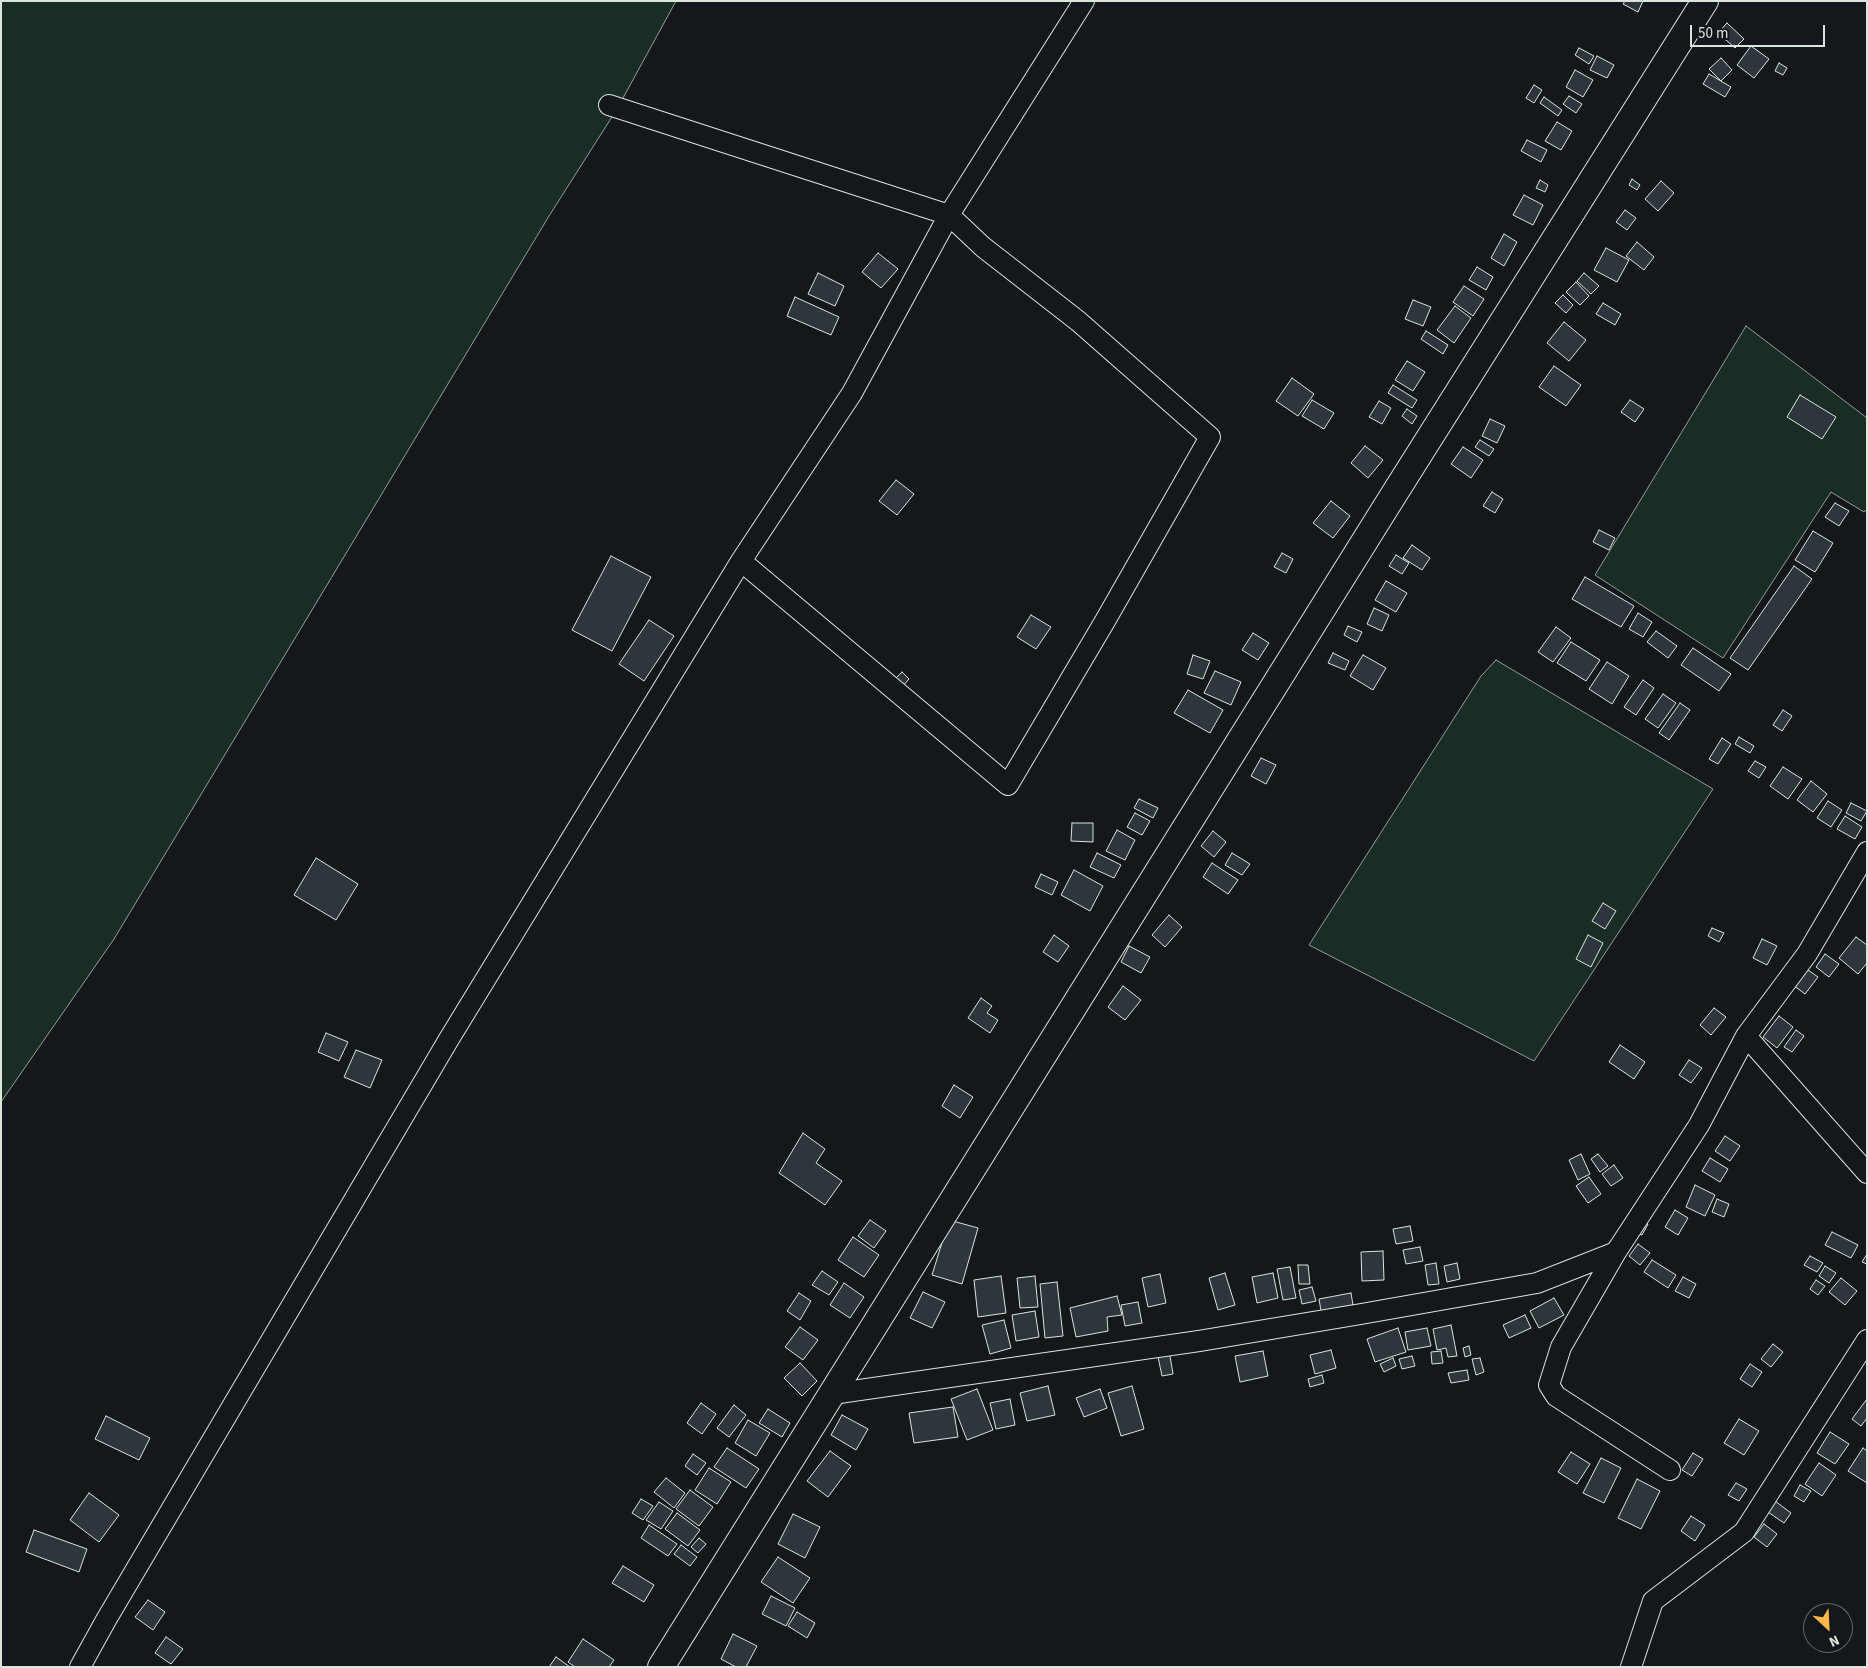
<!DOCTYPE html>
<style>
body{margin:0}
#map{position:relative;width:1868px;height:1668px;overflow:hidden;background:#14181c;font-family:"Source Sans 3",sans-serif}
canvas{display:block}
.frame{position:absolute;inset:0;border:2px solid #d8e6dc;pointer-events:none}
.north{position:absolute;left:1803px;top:1603px;width:50px;height:50px;box-sizing:border-box;background:#14181c;border:1px solid #626a69;border-radius:50%;rotate:155deg;font-size:14px;font-weight:700;line-height:20px;text-align:center;color:#d8e6dc}
.north::after{content:'';display:block;margin:auto;width:18px;height:22px;background:#ffb74d;clip-path:polygon(50% 0,100% 100%,50% 72%,0 100%)}
.scale{position:absolute;left:1690px;top:25px;width:135px;height:22px;box-sizing:border-box;border:2px solid #d8e6dc;border-top:0;padding-left:6px;font-size:15px;line-height:18px;white-space:nowrap;color:#d8e6dc;-webkit-text-stroke:4px #14181c;paint-order:stroke}
</style>
<div id="map">
<canvas width="1868" height="1668"></canvas>
<div class="frame"></div>
<div class="north">N</div>
<div class="scale">50 m</div>
</div>
<script>
const ctx = document.querySelector('canvas').getContext('2d');
ctx.lineJoin = 'round';
function paint(path, color) {
  ctx.fillStyle = color;
  ctx.fill(path, 'evenodd');
}
function toPath(rows) {
  const path = new Path2D();
  for (const r of rows) {
    path.moveTo(r[0], r[1]);
    for (let i = 2; i < r.length; i += 2) path.lineTo(r[i], r[i + 1]);
  }
  return path;
}
function trace(path, color, width, dash) {
  ctx.strokeStyle = color;
  ctx.lineWidth = width;
  ctx.lineCap = dash ? 'butt' : 'round';
  ctx.setLineDash(dash || []);
  ctx.stroke(path);
}
const green = toPath([
 [1,1,676,1,617,109,549,216,114,939,1,1102,1,1],
 [1746,326,1867,418,1867,509,1864,512,1831,492,1723,658,1595,575,1746,326],
 [1496,660,1713,789,1534,1061,1309,945,1481,676,1496,660]
]);
const building = toPath([
 [1625,1,1643,1,1638,12,1623,4,1625,1],
 [1727,23,1744,39,1735,48,1718,33,1727,23],
 [1751,46,1769,59,1754,78,1737,65,1751,46],
 [1579,48,1594,56,1589,64,1575,55,1579,48],
 [1597,56,1614,65,1607,78,1590,70,1597,56],
 [1721,58,1732,70,1721,81,1709,69,1721,58],
 [1779,63,1787,68,1783,75,1775,71,1779,63],
 [1575,70,1593,80,1583,97,1566,87,1575,70],
 [1709,74,1731,87,1725,97,1703,84,1709,74],
 [1534,85,1542,90,1534,103,1526,98,1534,85],
 [1569,96,1582,104,1576,113,1563,104,1569,96],
 [1544,97,1562,110,1558,116,1540,103,1544,97],
 [1557,122,1572,131,1561,150,1545,141,1557,122],
 [1527,140,1547,150,1541,162,1521,151,1527,140],
 [1632,179,1640,185,1637,190,1629,185,1632,179],
 [1540,180,1548,185,1545,192,1536,188,1540,180],
 [1661,181,1674,193,1658,211,1645,199,1661,181],
 [1524,195,1543,205,1533,225,1513,215,1524,195],
 [1625,210,1636,218,1627,230,1616,222,1625,210],
 [1504,234,1517,242,1504,266,1491,258,1504,234],
 [1637,242,1654,257,1644,270,1626,256,1637,242],
 [1606,248,1629,260,1617,282,1594,270,1606,248],
 [878,253,898,269,881,288,862,272,878,253],
 [1477,267,1493,277,1486,290,1469,280,1477,267],
 [818,273,844,286,835,306,808,294,818,273],
 [1584,273,1599,286,1591,294,1577,281,1584,273],
 [1576,282,1589,296,1580,305,1566,292,1576,282],
 [1464,286,1484,299,1473,316,1453,302,1464,286],
 [1563,295,1573,305,1566,313,1555,303,1563,295],
 [795,297,839,317,831,335,787,316,795,297],
 [1413,300,1431,307,1423,326,1405,319,1413,300],
 [1603,303,1621,314,1615,325,1596,314,1603,303],
 [1455,306,1471,318,1454,343,1437,330,1455,306],
 [1564,322,1586,340,1569,361,1547,343,1564,322],
 [1426,331,1448,345,1443,354,1421,339,1426,331],
 [1407,361,1425,372,1413,391,1395,380,1407,361],
 [1554,366,1581,385,1566,406,1539,387,1554,366],
 [1292,378,1314,394,1298,416,1276,401,1292,378],
 [1393,385,1417,400,1412,408,1388,393,1393,385],
 [1800,395,1836,417,1822,439,1787,417,1800,395],
 [1312,400,1334,413,1324,429,1302,416,1312,400],
 [1630,400,1644,409,1635,422,1621,412,1630,400],
 [1379,401,1391,408,1382,424,1369,417,1379,401],
 [1407,409,1417,416,1412,424,1402,416,1407,409],
 [1490,419,1505,426,1497,443,1482,436,1490,419],
 [1480,440,1494,449,1489,456,1475,447,1480,440],
 [1365,446,1383,460,1368,478,1351,463,1365,446],
 [1463,447,1483,460,1471,478,1451,464,1463,447],
 [896,480,914,494,897,515,879,501,896,480],
 [1492,492,1503,499,1495,513,1483,506,1492,492],
 [1331,501,1350,516,1333,538,1313,523,1331,501],
 [1835,503,1849,511,1839,526,1825,517,1835,503],
 [1599,530,1615,538,1609,550,1593,542,1599,530],
 [1813,531,1833,543,1815,572,1795,560,1813,531],
 [1412,545,1430,558,1422,570,1403,558,1412,545],
 [1282,553,1293,559,1286,573,1274,567,1282,553],
 [1396,555,1409,563,1402,574,1389,566,1396,555],
 [611,556,651,577,612,651,572,630,611,556],
 [1794,566,1812,579,1748,670,1730,658,1794,566],
 [1585,577,1634,606,1621,627,1572,599,1585,577],
 [1386,581,1407,593,1396,612,1375,600,1386,581],
 [1374,608,1389,615,1382,631,1367,624,1374,608],
 [1638,613,1652,622,1643,637,1629,629,1638,613],
 [1031,615,1051,627,1036,649,1017,637,1031,615],
 [649,620,674,636,644,681,619,664,649,620],
 [1348,626,1362,632,1357,642,1344,635,1348,626],
 [1556,627,1571,638,1553,662,1538,652,1556,627],
 [1656,631,1677,646,1668,658,1647,642,1656,631],
 [1253,633,1269,643,1258,660,1242,650,1253,633],
 [1571,642,1600,660,1586,681,1557,663,1571,642],
 [1693,648,1731,674,1719,691,1681,665,1693,648],
 [1333,653,1349,661,1345,670,1328,663,1333,653],
 [1193,655,1210,661,1203,679,1187,674,1193,655],
 [1363,655,1386,668,1373,690,1350,676,1363,655],
 [1607,662,1629,676,1612,704,1589,689,1607,662],
 [1215,671,1241,682,1231,705,1204,693,1215,671],
 [902,672,909,679,901,688,893,681,902,672],
 [1643,680,1654,688,1636,715,1624,707,1643,680],
 [1188,690,1223,710,1210,733,1174,713,1188,690],
 [1663,694,1676,703,1658,728,1645,719,1663,694],
 [1680,703,1690,710,1669,740,1659,733,1680,703],
 [1783,710,1792,716,1782,731,1773,725,1783,710],
 [1739,737,1754,746,1750,753,1735,744,1739,737],
 [1722,738,1731,744,1718,764,1709,759,1722,738],
 [1261,758,1276,765,1266,784,1251,776,1261,758],
 [1755,761,1766,767,1759,778,1748,771,1755,761],
 [1783,767,1802,779,1788,799,1770,786,1783,767],
 [1811,781,1827,794,1813,812,1797,800,1811,781],
 [1139,799,1158,808,1153,818,1134,808,1139,799],
 [1828,801,1842,810,1831,827,1817,818,1828,801],
 [1851,803,1867,811,1861,821,1846,813,1851,803],
 [1135,813,1150,821,1142,835,1127,827,1135,813],
 [1845,816,1862,827,1855,839,1837,829,1845,816],
 [1072,823,1093,823,1093,842,1071,841,1072,823],
 [1117,830,1135,840,1125,860,1106,851,1117,830],
 [1213,831,1226,842,1214,857,1201,846,1213,831],
 [1097,853,1121,865,1114,878,1090,867,1097,853],
 [1232,853,1250,864,1242,875,1225,865,1232,853],
 [316,858,358,884,336,920,294,895,316,858],
 [1212,863,1238,880,1228,894,1203,877,1212,863],
 [1074,870,1103,886,1090,911,1061,895,1074,870],
 [1041,874,1058,882,1052,895,1035,887,1041,874],
 [1603,903,1616,911,1605,929,1592,921,1603,903],
 [1169,915,1182,927,1165,947,1152,935,1169,915],
 [1712,928,1724,933,1719,942,1708,936,1712,928],
 [1054,935,1069,946,1058,962,1043,952,1054,935],
 [1588,935,1603,943,1591,967,1576,959,1588,935],
 [1856,937,1867,945,1867,963,1858,974,1839,958,1856,937],
 [1762,939,1777,946,1767,965,1753,958,1762,939],
 [1129,946,1150,957,1141,973,1121,962,1129,946],
 [1825,954,1839,964,1829,977,1816,967,1825,954],
 [1805,968,1818,977,1805,994,1793,985,1805,968],
 [1123,986,1141,1000,1125,1020,1108,1007,1123,986],
 [981,998,992,1006,987,1013,998,1020,990,1033,968,1018,981,998],
 [1714,1008,1726,1017,1711,1035,1700,1025,1714,1008],
 [1779,1016,1793,1027,1777,1048,1763,1037,1779,1016],
 [1796,1030,1804,1036,1792,1052,1784,1047,1796,1030],
 [326,1033,348,1042,339,1061,318,1052,326,1033],
 [1620,1045,1645,1062,1634,1079,1609,1062,1620,1045],
 [356,1050,382,1060,370,1088,344,1077,356,1050],
 [1689,1060,1702,1068,1691,1083,1679,1075,1689,1060],
 [954,1085,973,1097,960,1118,942,1106,954,1085],
 [803,1133,825,1149,816,1163,842,1181,825,1205,779,1173,803,1133],
 [1725,1136,1740,1146,1730,1161,1715,1151,1725,1136],
 [1581,1154,1590,1174,1578,1180,1569,1160,1581,1154],
 [1598,1154,1608,1166,1600,1172,1591,1159,1598,1154],
 [1710,1158,1728,1169,1720,1182,1702,1171,1710,1158],
 [1614,1165,1623,1178,1611,1186,1602,1174,1614,1165],
 [1589,1177,1601,1194,1588,1203,1576,1186,1589,1177],
 [1695,1185,1715,1195,1705,1216,1686,1207,1695,1185],
 [1717,1199,1729,1204,1724,1217,1712,1212,1717,1199],
 [1675,1210,1688,1218,1678,1235,1665,1227,1675,1210],
 [870,1220,886,1231,874,1248,858,1236,870,1220],
 [949,1220,978,1228,962,1284,932,1275,949,1220],
 [1640,1220,1648,1224,1642,1235,1634,1231,1640,1220],
 [1410,1226,1413,1241,1396,1244,1393,1229,1410,1226],
 [1832,1232,1858,1245,1851,1258,1825,1245,1832,1232],
 [853,1237,879,1255,864,1277,838,1260,853,1237],
 [1638,1244,1650,1253,1640,1265,1629,1256,1638,1244],
 [1420,1247,1423,1261,1406,1264,1403,1250,1420,1247],
 [1383,1251,1384,1280,1362,1281,1361,1252,1383,1251],
 [1867,1254,1867,1264,1862,1262,1867,1254],
 [1810,1256,1823,1263,1817,1272,1804,1265,1810,1256],
 [1652,1260,1676,1275,1668,1288,1644,1272,1652,1260],
 [1436,1263,1439,1284,1428,1285,1425,1265,1436,1263],
 [1457,1263,1460,1279,1447,1282,1444,1266,1457,1263],
 [1298,1265,1308,1265,1310,1284,1299,1284,1298,1265],
 [1825,1266,1836,1273,1829,1283,1819,1276,1825,1266],
 [1290,1267,1296,1298,1283,1300,1277,1269,1290,1267],
 [822,1271,838,1282,829,1295,812,1285,822,1271],
 [1225,1273,1235,1305,1218,1310,1209,1278,1225,1273],
 [1273,1273,1278,1298,1257,1303,1252,1277,1273,1273],
 [1160,1274,1166,1303,1148,1307,1142,1278,1160,1274],
 [1001,1276,1006,1313,978,1317,974,1280,1001,1276],
 [1035,1276,1038,1307,1020,1308,1017,1278,1035,1276],
 [1683,1277,1696,1284,1689,1298,1675,1291,1683,1277],
 [1841,1278,1857,1291,1845,1305,1829,1292,1841,1278],
 [1816,1280,1825,1286,1818,1295,1810,1289,1816,1280],
 [1057,1282,1063,1336,1045,1338,1040,1284,1057,1282],
 [844,1283,864,1297,850,1318,830,1305,844,1283],
 [1312,1287,1316,1301,1302,1304,1299,1290,1312,1287],
 [923,1292,945,1302,932,1328,910,1318,923,1292],
 [799,1293,811,1301,800,1320,787,1311,799,1293],
 [1351,1293,1353,1305,1321,1311,1319,1299,1351,1293],
 [1117,1296,1122,1315,1107,1317,1108,1331,1076,1337,1070,1308,1117,1296],
 [1554,1298,1564,1315,1539,1328,1530,1311,1554,1298],
 [1138,1302,1142,1323,1125,1326,1121,1305,1138,1302],
 [1035,1311,1039,1337,1016,1341,1012,1315,1035,1311],
 [1525,1315,1531,1328,1509,1338,1503,1325,1525,1315],
 [1004,1320,1011,1348,990,1354,982,1325,1004,1320],
 [1451,1325,1457,1356,1448,1357,1446,1348,1437,1350,1433,1329,1451,1325],
 [800,1327,818,1340,803,1360,785,1347,800,1327],
 [1398,1328,1406,1352,1375,1362,1367,1339,1398,1328],
 [1427,1328,1431,1346,1408,1350,1405,1332,1427,1328],
 [1773,1344,1783,1352,1771,1367,1761,1359,1773,1344],
 [1469,1346,1471,1355,1465,1357,1463,1348,1469,1346],
 [1169,1350,1173,1374,1162,1376,1157,1352,1169,1350],
 [1331,1350,1336,1368,1315,1374,1310,1355,1331,1350],
 [1263,1351,1268,1376,1240,1382,1235,1356,1263,1351],
 [1441,1351,1443,1363,1432,1364,1431,1352,1441,1351],
 [1412,1356,1415,1366,1402,1369,1399,1359,1412,1356],
 [1393,1358,1396,1366,1384,1372,1380,1364,1393,1358],
 [1480,1358,1484,1372,1476,1375,1472,1359,1480,1358],
 [800,1363,817,1381,802,1396,784,1378,800,1363],
 [1750,1364,1762,1372,1752,1387,1740,1379,1750,1364],
 [1467,1370,1469,1380,1451,1383,1448,1373,1467,1370],
 [1322,1375,1324,1383,1310,1387,1308,1379,1322,1375],
 [1048,1386,1055,1415,1027,1421,1020,1393,1048,1386],
 [1132,1386,1144,1429,1121,1436,1108,1393,1132,1386],
 [977,1389,993,1430,967,1440,951,1399,977,1389],
 [1100,1389,1107,1408,1084,1417,1076,1398,1100,1389],
 [1010,1399,1015,1425,996,1429,990,1403,1010,1399],
 [1867,1399,1867,1418,1861,1426,1852,1419,1867,1399],
 [701,1403,716,1414,702,1434,687,1423,701,1403],
 [734,1405,746,1415,729,1437,717,1428,734,1405],
 [953,1407,958,1437,914,1443,909,1413,953,1407],
 [768,1409,790,1423,782,1437,759,1423,768,1409],
 [842,1415,868,1429,856,1450,831,1435,842,1415],
 [106,1416,150,1438,139,1460,95,1439,106,1416],
 [1739,1419,1759,1431,1744,1455,1724,1443,1739,1419],
 [748,1420,770,1433,756,1456,735,1443,748,1420],
 [1830,1432,1849,1444,1835,1464,1817,1453,1830,1432],
 [727,1448,759,1469,746,1488,714,1467,727,1448],
 [1863,1448,1867,1451,1867,1483,1848,1471,1863,1448],
 [830,1451,851,1466,828,1497,807,1481,830,1451],
 [1571,1452,1590,1464,1577,1484,1558,1472,1571,1452],
 [1693,1453,1703,1459,1692,1476,1682,1470,1693,1453],
 [693,1454,706,1463,697,1475,685,1466,693,1454],
 [1601,1458,1621,1468,1604,1503,1583,1493,1601,1458],
 [1819,1463,1836,1475,1822,1496,1805,1484,1819,1463],
 [709,1468,731,1482,717,1504,695,1490,709,1468],
 [666,1478,685,1493,674,1508,654,1492,666,1478],
 [1637,1479,1660,1491,1641,1529,1618,1518,1637,1479],
 [1736,1483,1747,1489,1739,1501,1728,1495,1736,1483],
 [1800,1485,1811,1491,1804,1502,1794,1496,1800,1485],
 [690,1490,713,1507,699,1526,676,1509,690,1490],
 [89,1493,119,1515,99,1542,70,1520,89,1493],
 [641,1499,653,1506,643,1520,632,1513,641,1499],
 [1775,1501,1791,1513,1784,1523,1768,1512,1775,1501],
 [659,1502,673,1511,661,1529,646,1520,659,1502],
 [677,1513,700,1530,688,1546,665,1529,677,1513],
 [793,1514,820,1527,805,1558,778,1544,793,1514],
 [1691,1516,1705,1525,1695,1541,1681,1531,1691,1516],
 [1764,1524,1777,1534,1767,1547,1754,1537,1764,1524],
 [649,1525,677,1544,668,1556,641,1538,649,1525],
 [34,1530,87,1549,79,1572,26,1552,34,1530],
 [699,1538,706,1544,698,1553,691,1547,699,1538],
 [681,1545,697,1557,690,1566,674,1554,681,1545],
 [778,1557,810,1578,793,1603,761,1582,778,1557],
 [623,1566,654,1585,644,1602,612,1583,623,1566],
 [771,1596,795,1608,786,1626,762,1614,771,1596],
 [148,1600,165,1612,153,1630,135,1617,148,1600],
 [797,1612,815,1623,807,1638,788,1626,797,1612],
 [733,1634,757,1646,746,1667,736,1667,721,1659,733,1634],
 [166,1637,183,1649,171,1664,155,1653,166,1637],
 [583,1639,614,1660,609,1667,575,1667,568,1662,583,1639],
 [556,1657,570,1667,549,1667,556,1657]
]);
const minor = toPath([
 [609,105,949,215,983,247,1078,321,1210,437,1105,621,1008,785,741,561],
 [1746,1036,1867,1173],
 [1616,1252,1561,1347,1549,1385,1556,1396,1670,1470],
 [832,1394,1199,1341,1361,1314,1537,1283,1616,1252,1699,1125,1746,1036,1807,954,1867,852],
 [80,1667,106,1620,449,1039,741,561,852,393,949,215,1084,1],
 [1631,1667,1653,1601,1744,1532,1867,1340]
]);
const major = toPath([
 [661,1667,1396,491,1705,1]
]);
paint(green, '#1a2d24');
trace(green, '#939e99', 1);
paint(building, '#2c363c');
trace(building, '#d8e6dc', 1);
trace(minor, '#d8e6dc', 22);
trace(major, '#d8e6dc', 28);
trace(minor, '#14181c', 20);
trace(major, '#14181c', 26);
</script>
